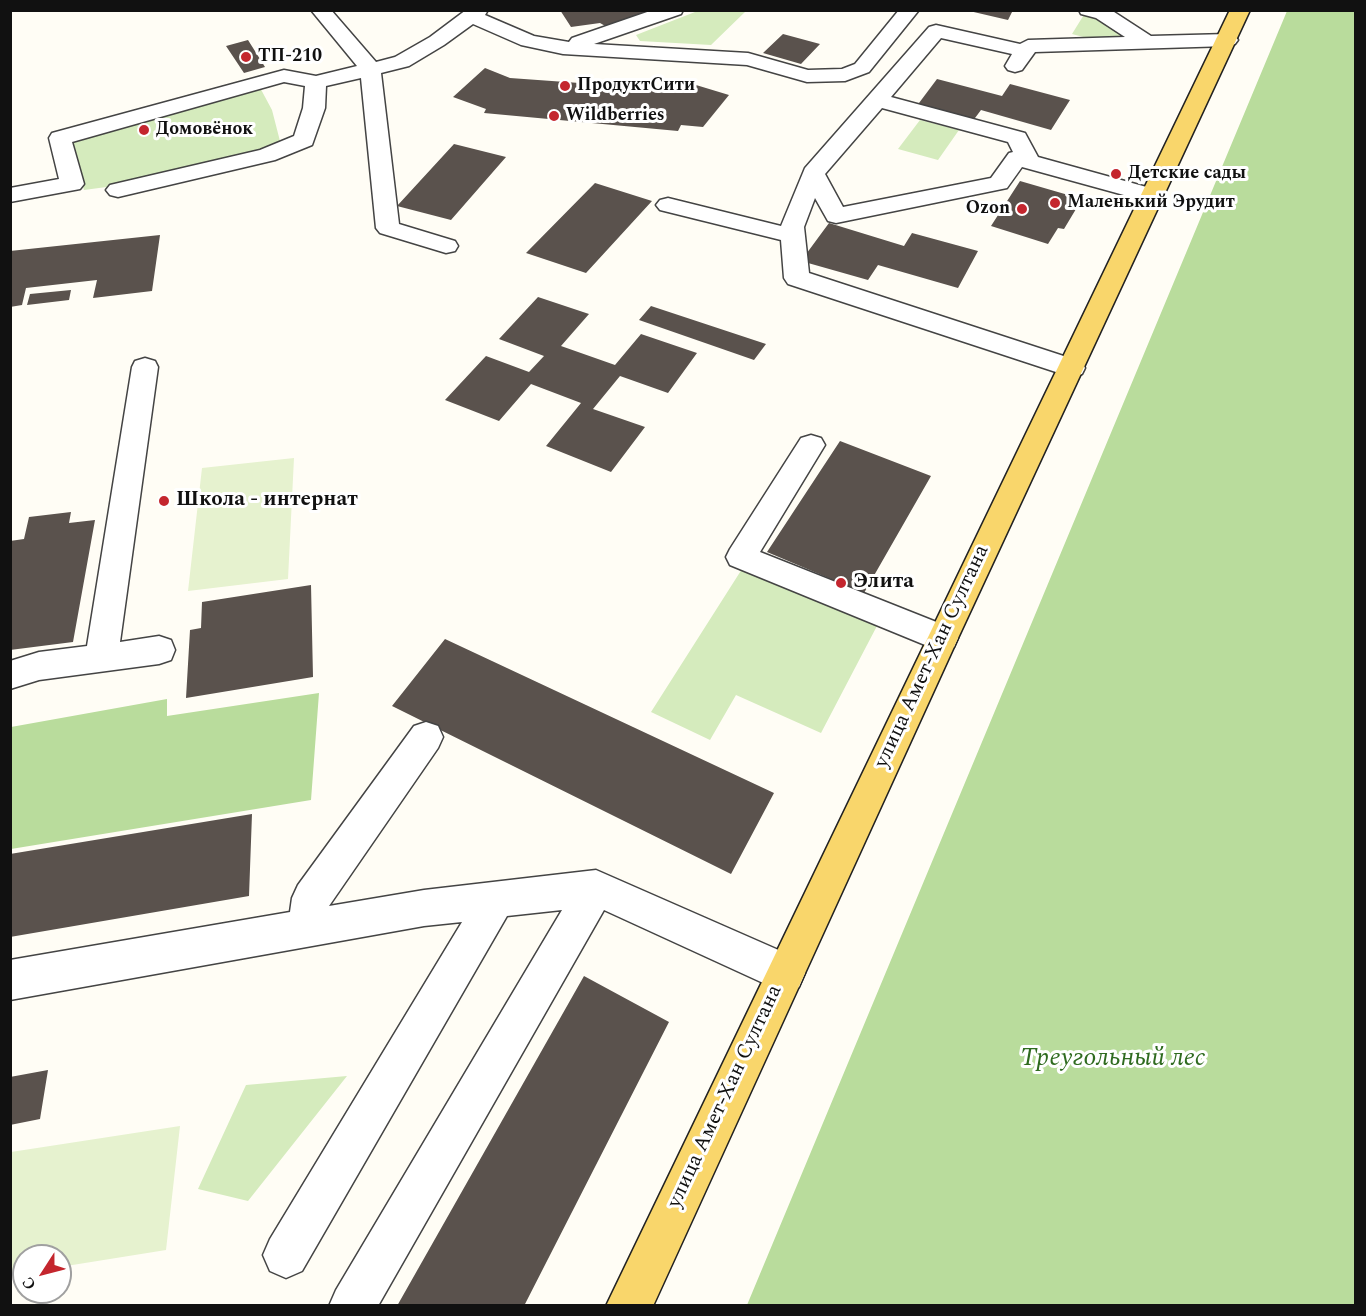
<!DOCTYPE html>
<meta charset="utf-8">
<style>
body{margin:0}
#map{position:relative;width:1366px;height:1316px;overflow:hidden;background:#fffdf5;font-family:Spectral,serif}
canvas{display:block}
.frame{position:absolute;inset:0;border:12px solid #111;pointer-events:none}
.north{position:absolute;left:12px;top:1244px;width:60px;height:60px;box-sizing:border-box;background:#fff;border:2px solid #a0a0a0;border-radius:50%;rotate:234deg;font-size:16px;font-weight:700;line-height:24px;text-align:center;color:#111}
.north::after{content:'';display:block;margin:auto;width:21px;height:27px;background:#c4262e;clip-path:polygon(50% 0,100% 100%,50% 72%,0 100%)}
</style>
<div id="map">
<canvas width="1366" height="1316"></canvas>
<div class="frame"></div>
<div class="north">С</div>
</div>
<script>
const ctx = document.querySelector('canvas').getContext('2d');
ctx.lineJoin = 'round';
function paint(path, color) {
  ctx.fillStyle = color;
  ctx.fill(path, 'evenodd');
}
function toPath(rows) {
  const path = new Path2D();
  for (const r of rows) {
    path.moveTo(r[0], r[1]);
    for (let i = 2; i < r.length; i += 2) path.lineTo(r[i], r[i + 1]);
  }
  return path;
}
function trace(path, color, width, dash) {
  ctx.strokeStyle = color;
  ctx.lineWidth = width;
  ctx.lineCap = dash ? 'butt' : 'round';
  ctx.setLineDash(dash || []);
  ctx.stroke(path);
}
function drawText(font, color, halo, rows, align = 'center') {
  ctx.font = font + ' Spectral,serif';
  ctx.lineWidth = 6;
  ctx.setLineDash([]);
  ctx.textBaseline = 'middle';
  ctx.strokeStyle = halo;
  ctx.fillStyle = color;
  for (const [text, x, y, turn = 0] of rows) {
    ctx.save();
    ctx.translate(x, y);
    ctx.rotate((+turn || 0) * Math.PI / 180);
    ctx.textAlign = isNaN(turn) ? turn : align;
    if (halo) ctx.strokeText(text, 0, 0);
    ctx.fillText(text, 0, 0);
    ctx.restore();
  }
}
const green = toPath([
 [693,11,746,11,711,45,640,41,636,35,695,12],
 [1085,13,1100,16,1138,41,1102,42,1072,34],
 [257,82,272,110,281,145,114,186,84,190,70,141],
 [920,120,959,130,938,160,898,149],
 [742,569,878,624,821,733,736,695,710,740,651,712],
 [347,1076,248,1201,198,1189,246,1085]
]);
const forest = toPath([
 [1287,11,1355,11,1355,1305,747,1305],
 [319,693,311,800,11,849,11,727,167,699,167,716]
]);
const pitch = toPath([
 [294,458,288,579,188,591,202,468],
 [180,1126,166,1250,60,1267,60,1256,24,1256,24,1273,11,1275,11,1152]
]);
const building = toPath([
 [560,10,653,10,607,27,600,23,571,27],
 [965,10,1013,10,1008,20],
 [783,34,820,44,801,64,763,53],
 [248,40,265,67,244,73,226,46],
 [485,68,510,78,677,90,679,84,696,85,729,95,703,127,681,125,678,131,484,113,486,109,453,97],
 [937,79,1002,96,1010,84,1070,100,1051,130,981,110,972,122,916,107],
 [454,144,506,157,451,220,397,206],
 [1020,181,1082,199,1064,229,1058,228,1048,244,991,226],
 [595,183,652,201,586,273,526,253],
 [829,223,904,246,912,233,978,251,958,288,878,265,868,280,801,261],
 [160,235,152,291,93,298,97,280,26,288,22,305,10,307,10,251],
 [71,290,69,300,27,305,30,294],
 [538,297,589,314,561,346,615,365,641,334,697,353,668,393,620,376,593,409,645,427,611,472,546,446,581,403,531,384,499,421,445,400,486,356,529,372,544,356,499,339],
 [651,306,766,344,754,360,639,320],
 [840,441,931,476,864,593,767,552],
 [71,512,69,523,95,520,73,642,10,650,10,541,24,539,29,517],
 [311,585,313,677,186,698,190,630,201,628,202,602],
 [445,639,774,793,731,874,392,706],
 [252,814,249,896,10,937,10,854],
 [584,976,669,1022,524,1306,397,1306],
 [48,1070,40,1119,10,1125,10,1077]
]);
const minor = toPath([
 [311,10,331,10,376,62,395,57,430,37,466,10,488,10,485,15,534,36,569,42,572,38,653,10,683,10,681,14,594,44,748,53,808,70,842,69,855,64,899,10,919,10,869,72,845,81,807,82,747,65,563,54,521,45,473,24,444,45,409,66,381,73,399,224,455,241,458,246,455,251,446,253,380,233,376,228,361,78,326,86,325,108,312,145,275,160,118,197,110,195,106,190,110,185,260,150,294,136,303,108,305,86,284,82,72,142,84,184,80,189,10,202,10,188,59,179,49,138,52,133,284,70,316,76,357,66,311,10],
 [1079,10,1111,10,1151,36,1228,34,1235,36,1238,40,1235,44,1228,46,1035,52,1022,70,1015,72,1008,70,1005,66,1012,54,941,38,891,97,1025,133,1038,157,1161,191,1165,196,1161,201,1153,203,1022,167,1007,188,836,223,828,221,815,198,804,227,809,273,1082,362,1085,368,1082,374,1072,377,1062,374,788,284,784,278,781,240,660,210,656,205,660,200,668,198,781,226,805,168,929,27,936,25,1020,44,1028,40,1125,37,1096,18,1081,14,1079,10],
 [882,108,1008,142,1013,152,1009,153,991,178,843,207,825,174,882,108],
 [145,358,155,361,158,367,120,642,159,636,171,640,175,650,171,660,159,664,39,680,10,689,10,661,39,652,87,646,132,367,135,361,145,358],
 [811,435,821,438,825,445,760,552,954,629,958,638,954,647,942,651,930,647,730,565,726,557,730,549,801,438,811,435],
 [426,722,438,726,443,737,438,748,329,906,424,890,596,870,799,959,805,973,799,987,785,993,604,910,378,1306,329,1306,336,1290,562,910,507,916,302,1271,286,1278,270,1271,263,1255,270,1239,462,922,424,926,10,1000,10,960,290,912,292,898,298,885,414,726,426,722]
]);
const major = toPath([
 [1230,10,1250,10,958,638,653,1306,606,1306,1230,10]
]);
const markers = [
 [246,57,6,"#c4262e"],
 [565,86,6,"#c4262e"],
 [554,116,6,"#c4262e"],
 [144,130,6,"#c4262e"],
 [1116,174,6,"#c4262e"],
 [1055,203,6,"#c4262e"],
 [1022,209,6,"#c4262e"],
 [164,501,6,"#c4262e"],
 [841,583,6,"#c4262e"]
];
const farPoinames = [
 ["ТП-210",258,57],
 ["ПродуктСити",577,86],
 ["Wildberries",566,116],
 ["Домовёнок",156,130],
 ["Детские сады",1128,174],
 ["Маленький Эрудит",1067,203],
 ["Ozon",1010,209,"right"]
];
const poiNames = [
 ["Школа - интернат",176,501],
 ["Элита",853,583]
];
const streetNames = [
 ["улица Амет-Хан Султана",933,657,-65],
 ["улица Амет-Хан Султана",726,1097,-65]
];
const nearParknames = [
 ["Треугольный лес",1113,1060]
];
paint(green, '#d5ebbd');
paint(forest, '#b9dc9c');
paint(pitch, '#e6f2cf');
paint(building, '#5a524d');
trace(minor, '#444', 3);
trace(major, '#222', 3);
paint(minor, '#fff');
paint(major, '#f9d66b');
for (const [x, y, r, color] of markers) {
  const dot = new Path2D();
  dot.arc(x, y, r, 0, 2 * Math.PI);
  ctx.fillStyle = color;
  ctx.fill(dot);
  trace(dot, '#fff', 2);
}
drawText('bold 18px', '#111', '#fff', farPoinames, 'left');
drawText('bold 21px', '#111', '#fff', poiNames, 'left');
drawText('21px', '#111', '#fff', streetNames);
drawText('italic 26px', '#2f6b1f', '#fff', nearParknames);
</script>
